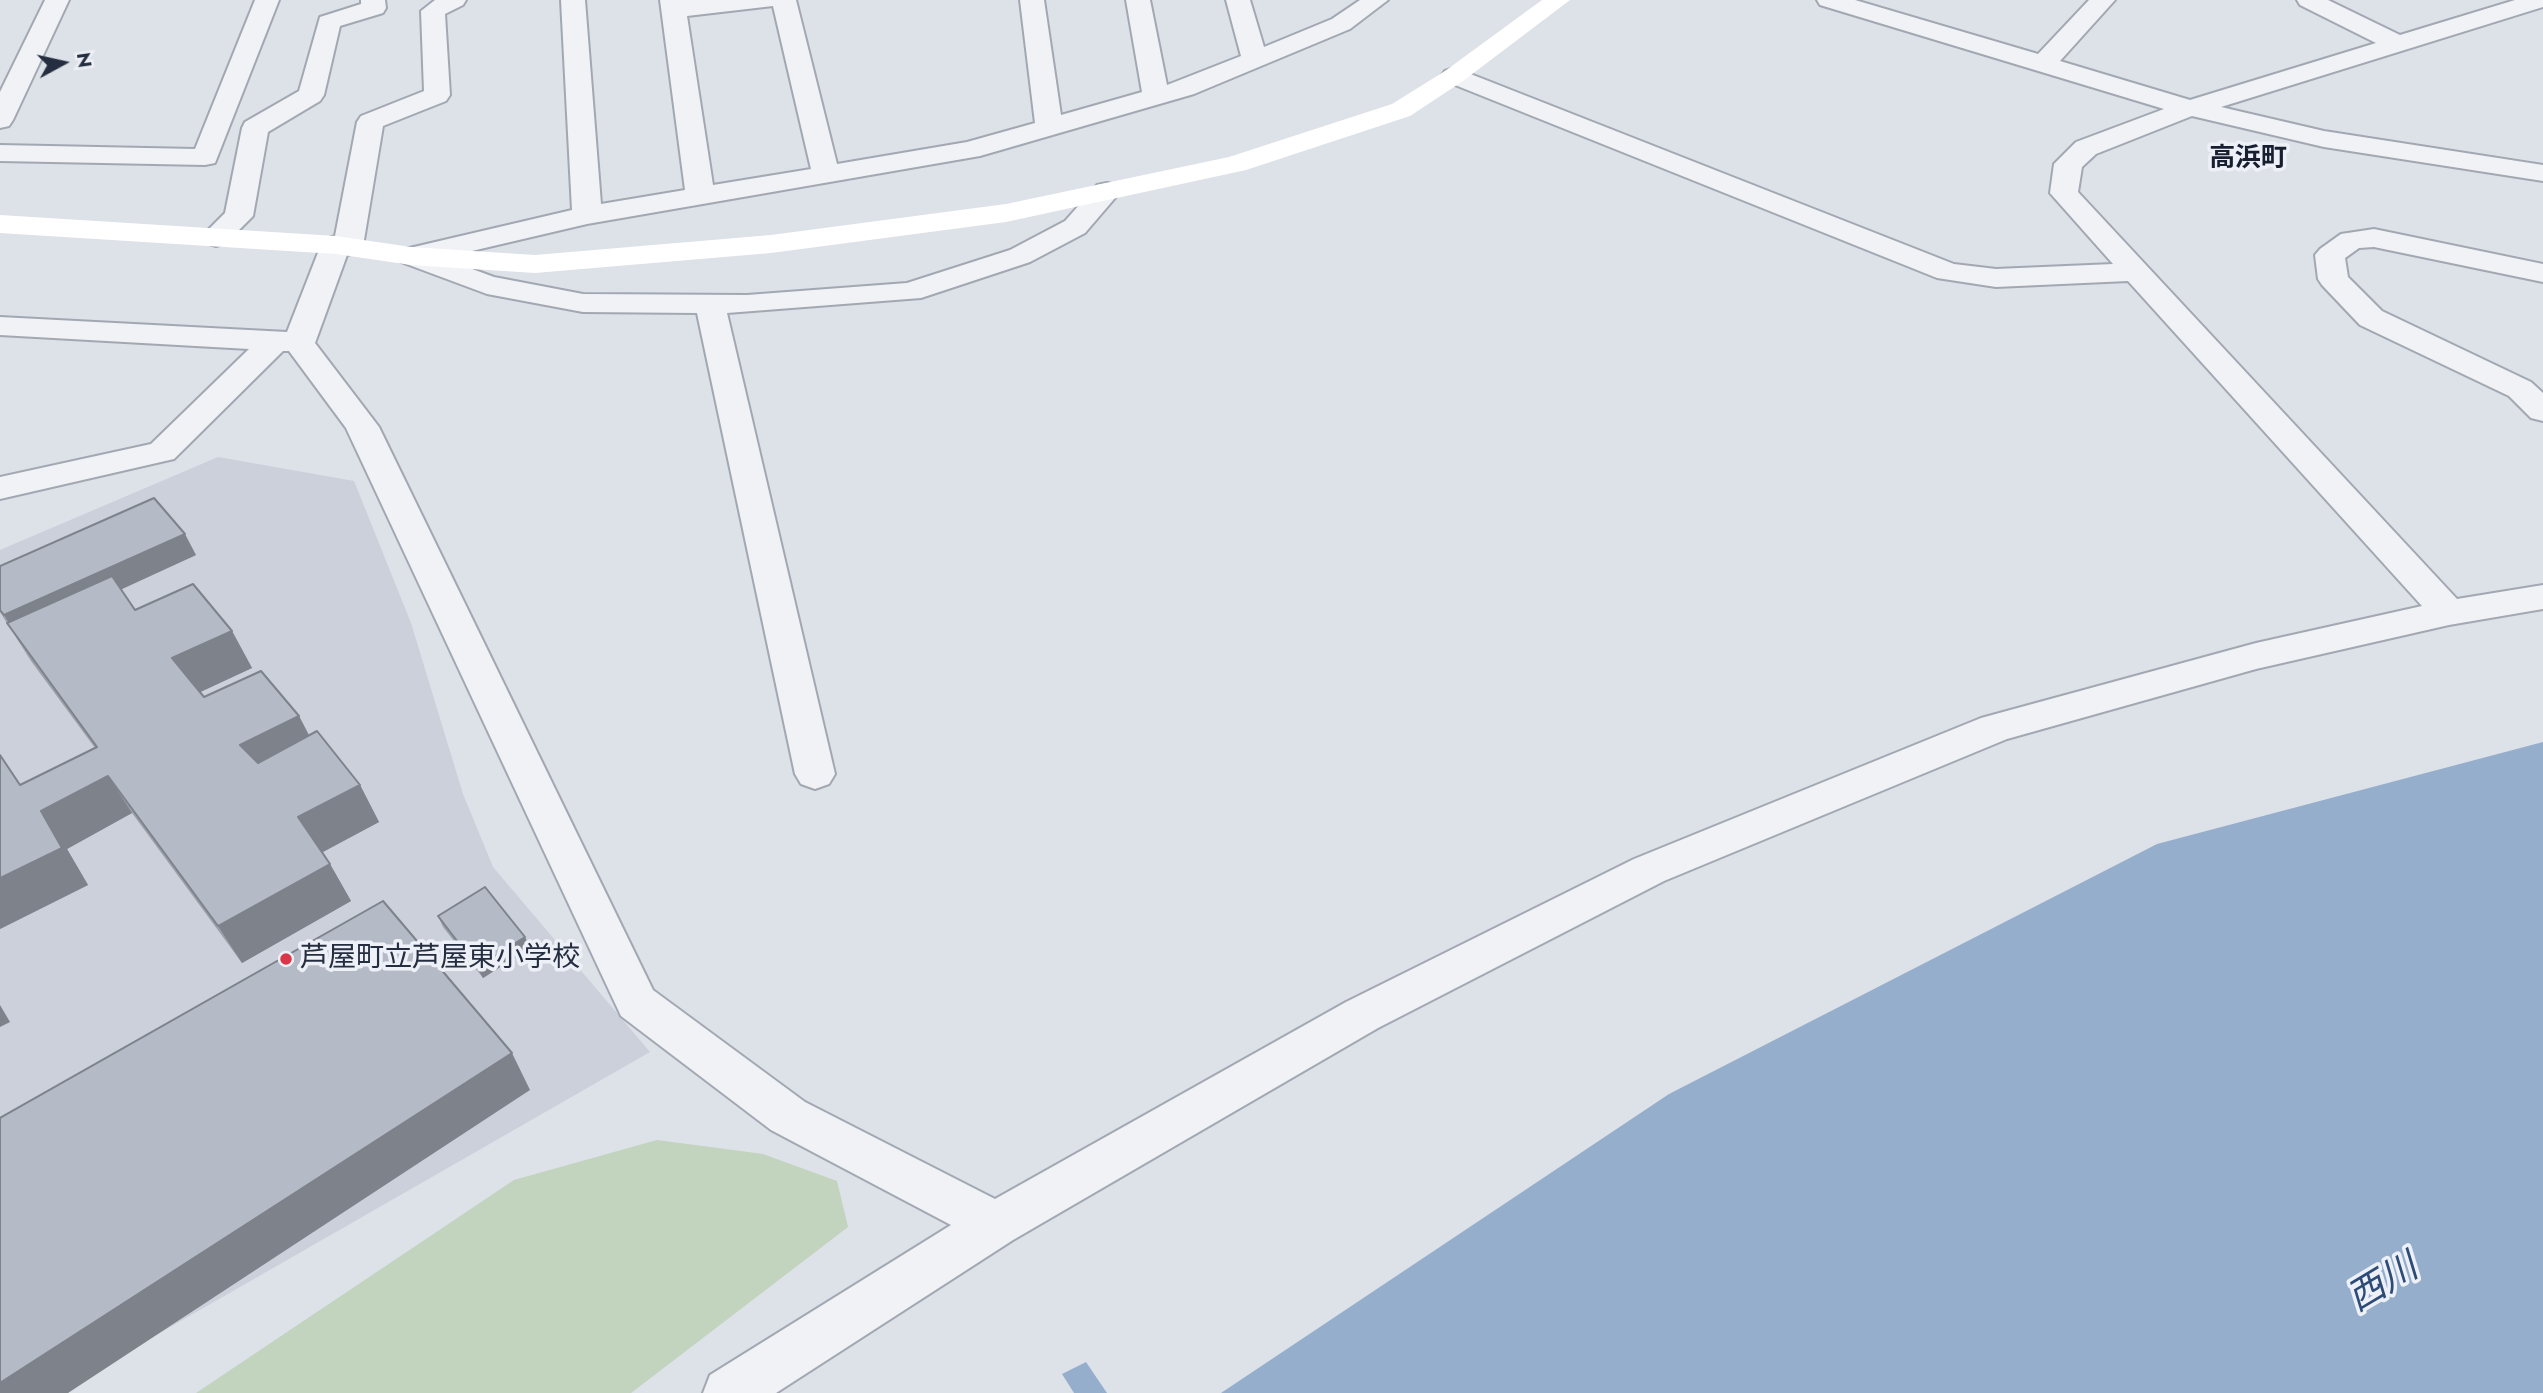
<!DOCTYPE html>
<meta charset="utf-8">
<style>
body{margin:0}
#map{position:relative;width:2543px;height:1393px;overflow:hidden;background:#dde1e8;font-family:Jost,sans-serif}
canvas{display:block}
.north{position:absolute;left:28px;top:28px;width:70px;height:70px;-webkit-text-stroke:5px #edf0f6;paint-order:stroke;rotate:82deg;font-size:19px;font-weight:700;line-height:28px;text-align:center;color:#252e40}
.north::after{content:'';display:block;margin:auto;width:24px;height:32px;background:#252e40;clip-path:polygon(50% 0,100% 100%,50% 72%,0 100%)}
</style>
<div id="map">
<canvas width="2543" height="1393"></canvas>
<div class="north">N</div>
</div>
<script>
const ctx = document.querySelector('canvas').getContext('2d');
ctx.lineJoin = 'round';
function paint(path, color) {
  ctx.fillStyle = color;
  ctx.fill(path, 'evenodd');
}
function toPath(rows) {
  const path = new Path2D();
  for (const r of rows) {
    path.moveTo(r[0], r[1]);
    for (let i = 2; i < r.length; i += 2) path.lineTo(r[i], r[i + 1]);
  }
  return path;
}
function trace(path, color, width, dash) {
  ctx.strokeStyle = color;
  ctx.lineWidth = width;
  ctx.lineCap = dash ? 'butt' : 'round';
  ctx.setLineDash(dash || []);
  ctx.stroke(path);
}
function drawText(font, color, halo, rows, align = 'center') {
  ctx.font = font + ' Jost,"Noto Sans JP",sans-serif';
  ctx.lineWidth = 7;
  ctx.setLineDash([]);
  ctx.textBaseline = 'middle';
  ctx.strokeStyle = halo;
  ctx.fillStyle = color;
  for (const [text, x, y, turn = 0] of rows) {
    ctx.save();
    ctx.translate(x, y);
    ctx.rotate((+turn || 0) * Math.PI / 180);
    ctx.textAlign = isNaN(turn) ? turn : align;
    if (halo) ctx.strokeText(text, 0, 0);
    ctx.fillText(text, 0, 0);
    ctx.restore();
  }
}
const built = toPath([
 [218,457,354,481,411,623,463,794,493,867,650,1052,55,1393,0,1393,0,550]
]);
const green = toPath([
 [657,1140,763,1154,837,1181,848,1227,631,1393,196,1393,514,1180]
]);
const water = toPath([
 [2543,742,2543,1393,1221,1393,1669,1094,2157,844],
 [1086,1362,1107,1393,1074,1393,1062,1374]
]);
const street = toPath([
 [45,0,69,0,13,120,9,126,0,128,0,92,45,0],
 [255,0,279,0,215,163,205,165,0,161,0,145,195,149,255,0],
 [361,0,385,0,386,8,383,13,340,26,324,95,320,101,268,132,253,216,226,243,216,246,206,243,201,237,225,213,242,128,245,122,299,91,320,17,361,4,361,0],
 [435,0,466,0,463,5,445,14,450,95,446,101,383,126,363,246,358,252,347,255,315,343,379,427,653,990,805,1102,995,1199,1346,1002,1634,859,1981,718,2256,643,2422,606,2128,281,1996,287,1937,278,1445,81,1441,76,1445,71,1454,68,1463,71,1954,264,1996,269,2113,264,2050,193,2054,164,2076,142,2164,109,1820,5,1817,0,1855,0,2038,54,2089,0,2115,0,2060,61,2190,100,2376,43,2300,5,2297,0,2328,0,2400,35,2515,0,2543,0,2543,7,2221,107,2324,131,2543,165,2543,181,2324,147,2192,116,2096,154,2082,167,2078,192,2457,599,2543,585,2543,609,2449,625,2256,669,2007,739,1664,881,1378,1028,1013,1240,776,1393,703,1393,710,1375,951,1225,771,1130,621,1016,346,428,289,351,283,351,174,459,0,499,0,477,151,444,249,349,0,335,0,317,287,332,321,245,326,239,335,236,357,122,361,116,424,91,421,11,435,0],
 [561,0,585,0,601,204,685,190,660,0,796,0,837,164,967,142,1035,123,1020,0,1044,0,1061,115,1142,92,1126,0,1150,0,1167,85,1241,56,1226,0,1250,0,1264,47,1332,19,1360,0,1388,0,1350,29,1194,94,980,156,587,224,442,258,494,277,583,294,747,295,907,283,1010,250,1065,221,1097,185,1107,183,1117,185,1121,191,1085,233,1030,262,921,298,727,313,835,774,829,784,815,789,801,784,795,774,697,313,583,312,487,294,401,262,396,256,401,250,572,210,561,0],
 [773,6,811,169,713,185,687,16,773,6],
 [2374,229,2543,264,2543,282,2374,247,2359,248,2345,258,2348,277,2382,311,2531,382,2543,393,2543,421,2531,418,2509,396,2360,325,2322,285,2318,279,2315,255,2320,249,2341,234,2374,229]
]);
const secondary = toPath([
 [1542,0,1570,0,1463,81,1410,116,1246,170,1006,222,771,253,535,273,411,265,336,254,0,233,0,215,336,236,411,247,535,255,771,235,1006,204,1229,157,1392,104,1445,71,1542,0]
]);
const wall = toPath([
 [196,555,121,589,135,610,232,631,252,668,200,692,204,697,299,716,309,735,360,785,379,822,323,852,330,864,351,901,242,963,132,813,67,849,88,885,0,929,0,755,21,785,95,748,31,661,0,612,0,566],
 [438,916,525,937,530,948,483,978,443,927]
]);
const shadedWall = toPath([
 [185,534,196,555,18,637,4,615],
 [232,631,252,668,194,695,172,658],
 [299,716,318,753,261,782,240,745],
 [108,776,132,813,67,849,88,885,0,929,0,878,41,811],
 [360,785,379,822,319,854,298,817],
 [330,864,351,901,242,963,218,926],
 [525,937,530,948,483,978,477,967],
 [0,1005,10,1022,0,1027],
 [512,1053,530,1090,68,1393,0,1393,0,1383]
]);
const building = toPath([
 [154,498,185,534,4,615,0,610,0,566,154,498],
 [112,576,135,610,193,584,232,631,172,658,204,697,261,671,299,716,240,745,258,763,317,731,360,785,298,817,330,864,218,926,108,776,41,811,62,848,0,878,0,755,20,785,97,747,7,623,112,576],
 [485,887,525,937,477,967,438,916,485,887],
 [383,901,512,1053,0,1383,0,1118,383,901]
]);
const markers = [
 [286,959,7,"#d9364a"]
];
const farQuarternames = [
 ["高浜町",2248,160]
];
const poiNames = [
 ["芦屋町立芦屋東小学校",300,959]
];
const nearWaternames = [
 ["西川",2384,1285,-31]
];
paint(built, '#cbd0db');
paint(green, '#c2d3be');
paint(water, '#95aecc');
trace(street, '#a2a8b2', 4);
paint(street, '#f0f2f6');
paint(secondary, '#fff');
paint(wall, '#9ba0aa');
paint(shadedWall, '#7e828b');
paint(building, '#b4bac6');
trace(building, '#7e828b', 2);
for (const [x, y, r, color] of markers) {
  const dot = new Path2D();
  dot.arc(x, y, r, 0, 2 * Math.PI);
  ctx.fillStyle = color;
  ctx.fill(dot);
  trace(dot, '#edf0f6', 2.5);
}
drawText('bold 26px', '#181f31', '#edf0f6', farQuarternames);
drawText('28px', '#252e40', '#edf0f6', poiNames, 'left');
drawText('italic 37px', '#2c4c77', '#edf0f6', nearWaternames);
</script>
